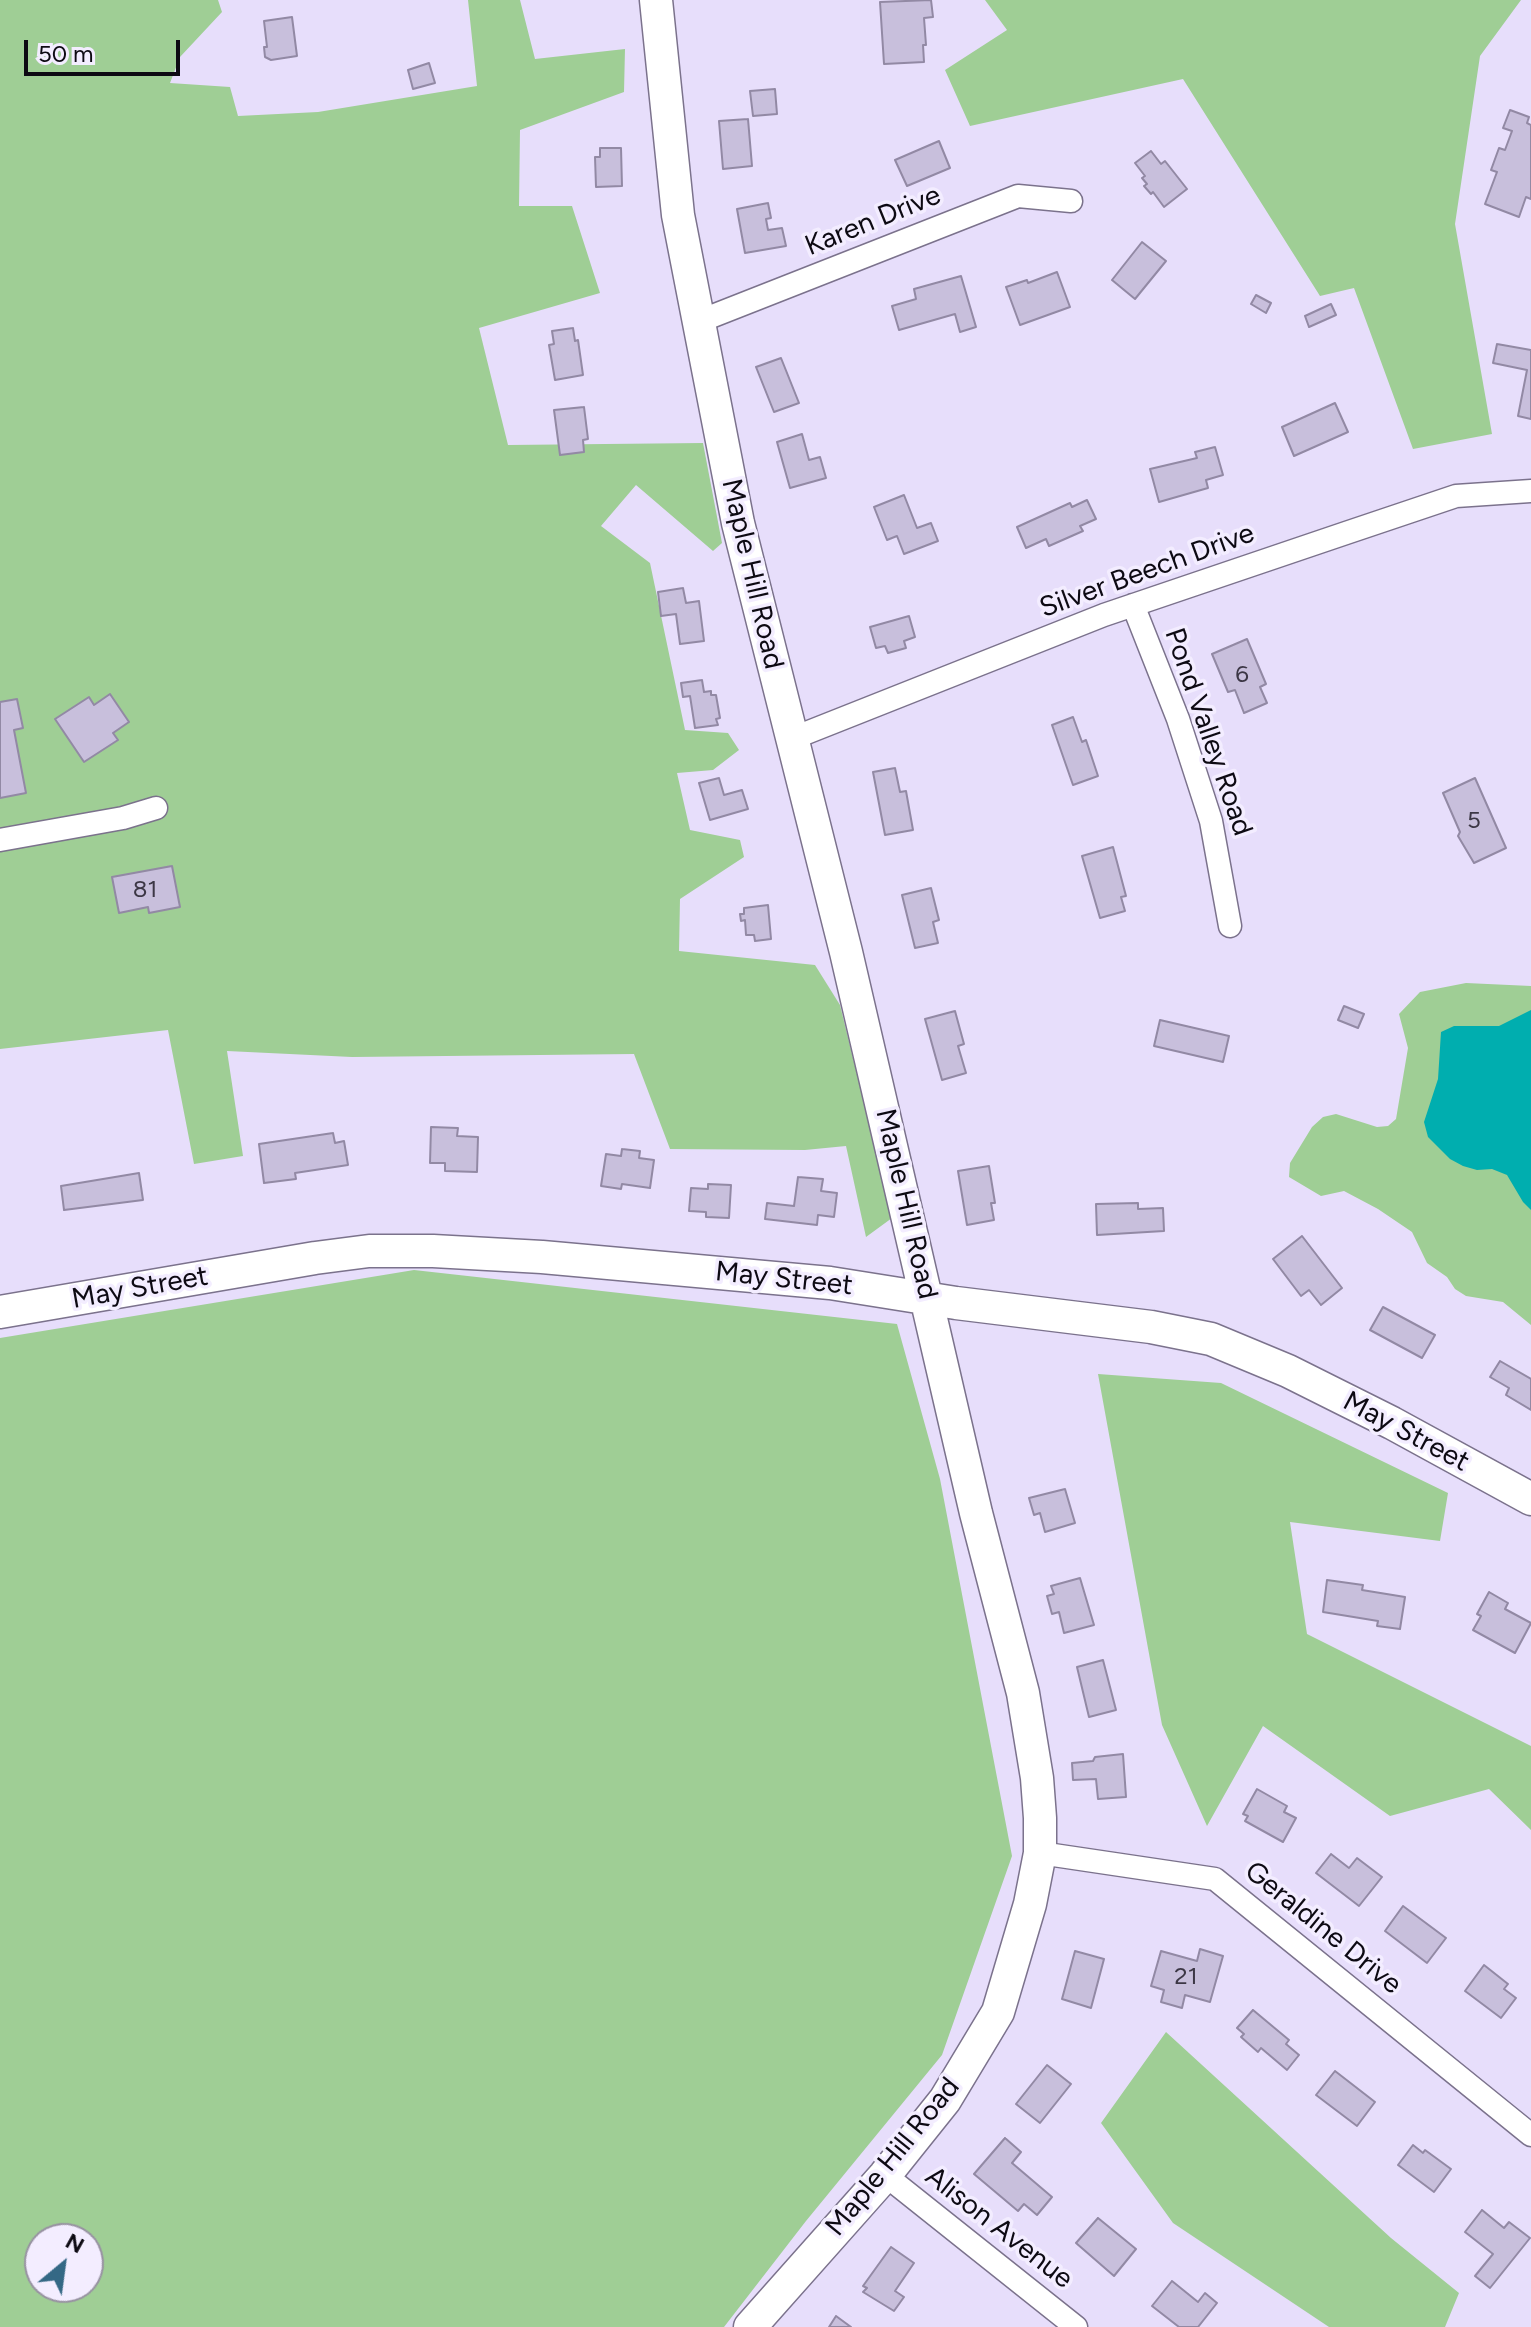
<!DOCTYPE html>
<style>
body{margin:0}
#map{position:relative;width:1531px;height:2327px;overflow:hidden;background:#e7defb;font-family:Figtree,sans-serif}
canvas{display:block}
.north{position:absolute;left:24px;top:2223px;width:80px;height:80px;box-sizing:border-box;background:#f3edff;border:2px solid #9792a1;border-radius:50%;rotate:29deg;font-size:22px;font-weight:700;line-height:32px;text-align:center;color:#0d0a13}
.north::after{content:'';display:block;margin:auto;width:28px;height:36px;background:#346885;clip-path:polygon(50% 0,100% 100%,50% 72%,0 100%)}
.scale{position:absolute;left:24px;top:40px;width:156px;height:36px;box-sizing:border-box;border:4px solid #0d0a13;border-top:0;padding-left:10px;font-size:24px;line-height:28px;white-space:nowrap;color:#0d0a13;-webkit-text-stroke:6px #f3edff;paint-order:stroke}
</style>
<div id="map">
<canvas width="1531" height="2327"></canvas>
<div class="north">N</div>
<div class="scale">50 m</div>
</div>
<script>
const ctx = document.querySelector('canvas').getContext('2d');
ctx.lineJoin = 'round';
function paint(path, color) {
  ctx.fillStyle = color;
  ctx.fill(path, 'evenodd');
}
function toPath(rows) {
  const path = new Path2D();
  for (const r of rows) {
    path.moveTo(r[0], r[1]);
    for (let i = 2; i < r.length; i += 2) path.lineTo(r[i], r[i + 1]);
  }
  return path;
}
function trace(path, color, width, dash) {
  ctx.strokeStyle = color;
  ctx.lineWidth = width;
  ctx.lineCap = dash ? 'butt' : 'round';
  ctx.setLineDash(dash || []);
  ctx.stroke(path);
}
function drawText(font, color, halo, rows, align = 'center') {
  ctx.font = font + ' Figtree,sans-serif';
  ctx.lineWidth = 7;
  ctx.setLineDash([]);
  ctx.textBaseline = 'middle';
  ctx.strokeStyle = halo;
  ctx.fillStyle = color;
  for (const [text, x, y, turn = 0] of rows) {
    ctx.save();
    ctx.translate(x, y);
    ctx.rotate((+turn || 0) * Math.PI / 180);
    ctx.textAlign = isNaN(turn) ? turn : align;
    if (halo) ctx.strokeText(text, 0, 0);
    ctx.fillText(text, 0, 0);
    ctx.restore();
  }
}
const green = toPath([
 [0,0,218,0,222,12,180,57,170,83,230,87,238,116,318,112,477,86,468,0,520,0,535,59,625,49,624,92,520,130,519,206,572,206,600,293,479,328,508,445,703,443,722,543,713,551,636,485,601,526,650,563,685,730,728,733,739,750,713,770,677,773,690,830,740,840,744,857,680,899,679,951,815,965,840,1005,892,1218,866,1237,846,1146,805,1150,670,1149,634,1054,352,1057,227,1051,243,1156,194,1164,168,1030,0,1049],
 [985,0,1521,0,1480,56,1455,224,1492,434,1413,449,1354,288,1320,296,1183,79,970,126,945,70,1007,30],
 [1466,983,1531,986,1531,1325,1503,1302,1466,1296,1455,1289,1447,1277,1427,1263,1412,1232,1378,1209,1344,1191,1321,1196,1289,1177,1290,1163,1312,1127,1323,1117,1336,1114,1377,1127,1388,1126,1396,1119,1408,1048,1399,1014,1420,992],
 [414,1270,897,1324,940,1479,1012,1856,942,2055,806,2221,724,2327,0,2327,0,1338],
 [40,2239,88,2239,88,2287,40,2287],
 [1098,1374,1221,1383,1448,1493,1440,1541,1290,1522,1307,1634,1531,1746,1531,1830,1489,1789,1390,1816,1263,1726,1207,1826,1162,1725],
 [1166,2032,1391,2238,1459,2293,1445,2327,1329,2327,1173,2223,1101,2123]
]);
const water = toPath([
 [1531,1010,1531,1210,1523,1202,1507,1175,1492,1169,1477,1170,1463,1166,1450,1159,1428,1137,1424,1122,1438,1079,1441,1032,1454,1026,1499,1026]
]);
const building = toPath([
 [931,0,933,17,924,18,926,45,923,45,924,62,884,64,880,2,931,0],
 [292,17,297,56,271,60,265,57,264,47,267,47,264,21,292,17],
 [429,63,435,83,413,89,408,70,429,63],
 [775,89,777,114,753,116,750,91,775,89],
 [1510,110,1529,117,1527,123,1531,125,1531,199,1526,197,1519,217,1485,204,1497,172,1491,170,1499,148,1505,150,1512,131,1503,128,1510,110],
 [748,119,752,166,723,169,719,121,748,119],
 [939,141,950,168,907,186,895,160,939,141],
 [600,148,621,148,622,186,596,187,595,157,600,157,600,148],
 [1151,151,1161,164,1165,161,1187,189,1164,207,1153,192,1151,194,1144,186,1147,184,1142,178,1145,176,1135,163,1151,151],
 [768,203,771,218,766,219,768,230,782,228,786,246,745,253,737,209,768,203],
 [1142,242,1166,261,1135,299,1112,280,1142,242],
 [1057,272,1070,307,1020,325,1006,287,1027,280,1028,283,1057,272],
 [961,276,976,327,960,332,955,314,899,330,892,306,916,299,914,289,961,276],
 [1256,295,1271,303,1266,313,1251,304,1256,295],
 [1331,304,1336,315,1309,327,1305,316,1331,304],
 [573,328,575,341,578,340,583,375,555,380,549,345,554,344,552,331,573,328],
 [1497,344,1531,350,1531,419,1518,416,1527,370,1493,363,1497,344],
 [781,358,799,403,774,412,756,367,781,358],
 [1335,403,1348,432,1294,456,1282,427,1335,403],
 [584,407,588,439,583,440,584,452,560,455,554,410,584,407],
 [802,434,809,460,820,457,826,478,790,488,777,442,802,434],
 [1215,447,1223,475,1206,480,1208,488,1159,502,1150,469,1197,458,1195,452,1215,447],
 [904,495,917,528,931,523,938,541,904,554,897,536,887,540,874,507,904,495],
 [1087,500,1096,519,1080,526,1083,531,1049,546,1046,539,1026,548,1017,527,1070,503,1072,507,1087,500],
 [683,588,686,603,699,601,704,641,680,644,676,614,661,616,658,592,683,588],
 [909,616,915,637,904,641,906,648,888,653,885,646,876,648,870,627,909,616],
 [1247,639,1266,684,1260,687,1267,703,1244,713,1235,690,1228,692,1212,654,1247,639],
 [702,680,704,692,711,691,711,695,716,695,720,718,716,719,718,725,695,728,690,696,683,697,681,683,702,680],
 [110,694,129,722,113,733,118,740,84,762,55,719,89,697,94,705,110,694],
 [17,699,23,728,14,730,26,793,0,798,0,702,17,699],
 [1073,717,1082,742,1086,740,1098,776,1073,785,1052,725,1073,717],
 [895,768,900,792,906,791,913,830,885,835,873,772,895,768],
 [719,778,724,795,742,790,748,809,710,820,699,783,719,778],
 [1475,778,1506,848,1474,863,1458,836,1460,832,1443,793,1475,778],
 [1113,847,1126,896,1121,897,1125,911,1100,918,1082,856,1113,847],
 [172,866,180,907,149,913,148,907,119,913,112,877,172,866],
 [931,888,939,920,933,922,938,943,915,948,902,895,931,888],
 [768,905,771,939,755,941,754,935,746,935,745,920,741,921,740,914,744,914,744,908,768,905],
 [1344,1006,1364,1014,1358,1028,1338,1020,1344,1006],
 [955,1011,964,1044,958,1046,966,1073,942,1080,925,1019,955,1011],
 [1160,1020,1229,1036,1223,1062,1154,1046,1160,1020],
 [431,1127,458,1128,457,1136,478,1137,477,1172,445,1171,445,1163,430,1163,431,1127],
 [333,1133,335,1143,344,1141,348,1165,295,1173,296,1179,264,1183,259,1144,333,1133],
 [622,1149,640,1151,639,1158,654,1160,650,1188,622,1184,621,1189,601,1186,606,1154,621,1156,622,1149],
 [989,1166,995,1203,991,1203,994,1220,967,1225,958,1171,989,1166],
 [139,1173,143,1200,64,1210,61,1186,139,1173],
 [798,1177,823,1179,821,1191,837,1193,834,1217,818,1215,817,1225,765,1219,767,1203,794,1206,798,1177],
 [708,1184,731,1185,729,1218,706,1217,706,1212,689,1211,691,1188,708,1189,708,1184],
 [1138,1203,1138,1209,1163,1208,1164,1231,1097,1235,1096,1204,1138,1203],
 [1302,1236,1342,1288,1321,1305,1309,1290,1301,1296,1273,1259,1302,1236],
 [1383,1307,1435,1335,1422,1358,1370,1330,1383,1307],
 [1500,1361,1531,1379,1531,1410,1506,1395,1509,1388,1490,1377,1500,1361],
 [1065,1489,1075,1523,1045,1532,1040,1513,1034,1515,1029,1498,1065,1489],
 [1080,1578,1094,1625,1064,1633,1059,1612,1052,1614,1047,1596,1054,1594,1051,1586,1080,1578],
 [1327,1580,1363,1585,1362,1590,1405,1597,1400,1629,1377,1626,1378,1621,1323,1612,1327,1580],
 [1489,1592,1508,1603,1505,1609,1531,1623,1515,1653,1473,1630,1481,1616,1477,1614,1489,1592],
 [1103,1660,1116,1710,1089,1717,1077,1667,1103,1660],
 [1123,1754,1126,1797,1098,1799,1096,1779,1073,1780,1072,1763,1093,1761,1095,1757,1123,1754],
 [1257,1789,1287,1806,1284,1812,1296,1818,1283,1842,1245,1821,1248,1816,1243,1814,1257,1789],
 [1331,1854,1349,1868,1357,1858,1382,1877,1359,1906,1316,1873,1331,1854],
 [1403,1906,1446,1938,1427,1963,1385,1931,1403,1906],
 [1200,1949,1223,1956,1210,2002,1185,1995,1182,2008,1161,2002,1164,1990,1151,1986,1161,1951,1197,1961,1200,1949],
 [1075,1951,1104,1959,1091,2008,1062,1999,1075,1951],
 [1484,1965,1508,1984,1504,1989,1516,1998,1501,2018,1465,1991,1484,1965],
 [1253,2010,1289,2040,1286,2044,1299,2055,1287,2070,1261,2048,1258,2052,1241,2037,1244,2034,1237,2028,1253,2010],
 [1047,2065,1071,2084,1040,2123,1016,2104,1047,2065],
 [1335,2071,1375,2102,1357,2126,1316,2095,1335,2071],
 [1005,2138,1021,2152,1012,2163,1052,2197,1037,2215,1024,2204,1018,2211,974,2174,1005,2138],
 [1413,2145,1423,2153,1425,2150,1451,2169,1434,2192,1398,2165,1413,2145],
 [1482,2210,1504,2228,1509,2222,1530,2238,1490,2288,1475,2276,1493,2254,1465,2232,1482,2210],
 [1098,2218,1136,2249,1114,2276,1076,2243,1098,2218],
 [891,2247,914,2263,895,2291,904,2297,894,2311,863,2292,867,2288,863,2286,891,2247],
 [1172,2281,1198,2302,1205,2293,1217,2303,1198,2327,1179,2327,1152,2306,1172,2281],
 [836,2316,851,2327,829,2327,836,2316]
]);
const street = toPath([
 [700,321,1018,196,1071,201],
 [1133,605,1178,719,1211,821,1230,926],
 [791,739,1104,615,1346,533,1456,496,1531,491],
 [0,840,123,818,156,808],
 [1040,1853,1215,1879,1531,2135],
 [885,2175,1076,2327]
]);
const secondary = toPath([
 [656,0,678,215,738,523,846,952,976,1513,1023,1693,1037,1778,1040,1818,1040,1853,1030,1904,998,2012,945,2100,885,2175,750,2327],
 [0,1312,315,1258,369,1251,433,1251,542,1257,830,1283,956,1303,1151,1327,1211,1339,1288,1371,1392,1423,1531,1499]
]);
const numberNames = [
 ["6",1242,675],
 ["5",1474,821],
 ["81",145,890],
 ["21",1186,1977]
];
const streetNames = [
 ["Karen Drive",873,221,-22],
 ["Silver Beech Drive",1147,571,-20],
 ["Maple Hill Road",752,574,77],
 ["Pond Valley Road",1208,732,71],
 ["Maple Hill Road",906,1204,77],
 ["May Street",784,1279,6],
 ["May Street",140,1288,-10],
 ["May Street",1406,1432,28],
 ["Geraldine Drive",1323,1928,39],
 ["Maple Hill Road",893,2157,-51],
 ["Alison Avenue",999,2228,38]
];
paint(green, '#9fce95');
paint(water, '#00aeaf');
paint(building, '#c8bfdc');
trace(building, '#9289a4', 2);
trace(street, '#7b728c', 25);
trace(secondary, '#7b728c', 35);
trace(street, '#fff', 22);
trace(secondary, '#fff', 32);
drawText('24px', '#3c3745', null, numberNames);
drawText('28px', '#0d0a13', '#f3edff', streetNames);
</script>
